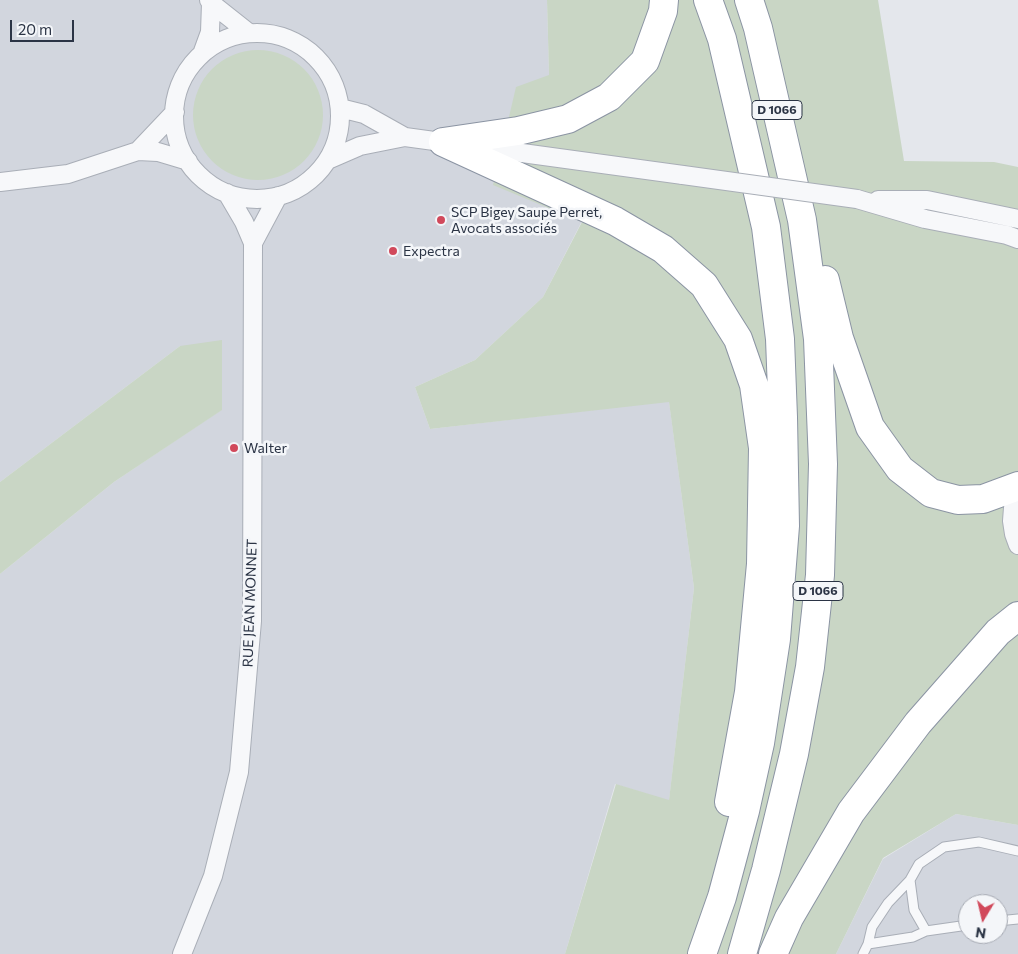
<!DOCTYPE html>
<meta charset="utf-8">
<style>
body{margin:0}
#map{position:relative;width:1018px;height:954px;overflow:hidden;background:#e4e7ec;font-family:Commissioner,sans-serif}
canvas{display:block}
.north{position:absolute;left:958px;top:894px;width:50px;height:50px;box-sizing:border-box;background:#f4f6f9;border:1px solid #a4a8b1;border-radius:50%;rotate:189deg;font-size:14px;font-weight:700;line-height:20px;text-align:center;color:#2b3445}
.north::after{content:'';display:block;margin:auto;width:18px;height:22px;background:#d1495b;clip-path:polygon(50% 0,100% 100%,50% 72%,0 100%)}
.scale{position:absolute;left:10px;top:20px;width:64px;height:22px;box-sizing:border-box;border:2px solid #2b3445;border-top:0;padding-left:6px;font-size:15px;line-height:18px;white-space:nowrap;color:#2b3445;-webkit-text-stroke:4px #f4f6f9;paint-order:stroke}
</style>
<div id="map">
<canvas width="1018" height="954"></canvas>
<div class="north">N</div>
<div class="scale">20 m</div>
</div>
<script>
const ctx = document.querySelector('canvas').getContext('2d');
ctx.lineJoin = 'round';
function paint(path, color) {
  ctx.fillStyle = color;
  ctx.fill(path, 'evenodd');
}
function toPath(rows) {
  const path = new Path2D();
  for (const r of rows) {
    if (r.length === 3) {
      path.moveTo(r[0] + r[2], r[1]);
      path.arc(r[0], r[1], r[2], 0, 2 * Math.PI);
      continue;
    }
    path.moveTo(r[0], r[1]);
    for (let i = 2; i < r.length; i += 2) path.lineTo(r[i], r[i + 1]);
  }
  return path;
}
function trace(path, color, width, dash) {
  ctx.strokeStyle = color;
  ctx.lineWidth = width;
  ctx.lineCap = dash ? 'butt' : 'round';
  ctx.setLineDash(dash || []);
  ctx.stroke(path);
}
function drawText(font, color, halo, rows, align = 'center') {
  ctx.font = font + ' Commissioner,sans-serif';
  ctx.lineWidth = 5;
  ctx.setLineDash([]);
  ctx.textBaseline = 'middle';
  ctx.strokeStyle = halo;
  ctx.fillStyle = color;
  for (const [text, x, y, turn = 0] of rows) {
    ctx.save();
    ctx.translate(x, y);
    ctx.rotate((+turn || 0) * Math.PI / 180);
    ctx.textAlign = isNaN(turn) ? turn : align;
    if (halo) ctx.strokeText(text, 0, 0);
    ctx.fillText(text, 0, 0);
    ctx.restore();
  }
}
const built = toPath([
 [0,0,547,0,549,75,582,221,543,297,475,360,415,387,430,429,669,401,694,588,669,801,615,784,565,954,0,954,0,574,114,482,221,410,180,346,0,482],
 [956,814,1018,825,1018,954,836,954,883,859],
 [968,904,998,904,998,934,968,934]
]);
const green = toPath([
 [547,0,878,0,904,161,994,162,1018,167,1018,825,956,814,883,858,836,954,565,954,616,784,669,800,694,588,669,402,430,429,415,387,475,360,543,297,582,222,493,185,516,87,549,75],
 [258,115,65],
 [222,340,222,410,114,482,0,574,0,482,180,346]
]);
const service = toPath([
 [910,880,914,910,926,931,968,925],
 [998,921,1018,919],
 [868,944,913,937,926,931],
 [863,954,868,944,872,927,888,903,910,880,919,864,944,847,979,842,1018,851]
]);
const minor = toPath([
 [211,3,249,33],
 [257,116,83],
 [202,54,210,32,211,3,209,0],
 [340,108,364,114,405,137],
 [138,151,175,112],
 [330,159,360,146,405,137,683,175],
 [0,182,68,174,138,151,158,152,188,161],
 [857,199,925,219,1007,235,1018,239],
 [878,200,927,200,1018,219],
 [253,243,278,196],
 [1018,491,1013,508,1012,521,1014,534,1018,545],
 [182,954,213,876,239,772,252,621,253,243,244,222,227,193]
]);
const trunk = toPath([
 [443,142,615,221,663,249,704,285,738,339,754,385,763,448,761,564,749,692,729,802],
 [443,142,518,131,568,119,609,97,645,61,663,11,664,0],
 [825,280,839,338,870,427,900,469,931,493,958,500,983,499,1018,486],
 [702,954,722,897,745,811,760,743,776,639,785,526,783,417,780,339,766,227,722,39,708,0],
 [742,954,766,870,794,754,810,667,820,575,823,464,818,339,802,220,758,28,749,0],
 [773,954,789,918,851,812,918,723,998,632,1018,616]
]);
const minorBridge = toPath([
 [683,175,857,199]
]);
const markers = [
 [441,220,5,"#d1495b"],
 [393,251,5,"#d1495b"],
 [234,448,5,"#d1495b"]
];
const shields = [
 [777,110,50],
 [818,591,50]
];
const shieldNames = [
 ["D 1066",777,110],
 ["D 1066",818,591]
];
const poiNames = [
 ["SCP Bigey Saupe Perret,",451,212],
 ["Avocats associés",451,228],
 ["Expectra",403,251],
 ["Walter",244,448]
];
const streetNames = [
 ["RUE JEAN MONNET",250,603,-88]
];
paint(built, '#d2d6de');
paint(green, '#c9d6c5');
trace(service, '#a9aeb7', 11);
trace(minor, '#a9aeb7', 20);
trace(trunk, '#8b94a3', 30);
trace(service, '#f7f8fa', 9);
trace(minor, '#f7f8fa', 18);
trace(trunk, '#fff', 28);
trace(minorBridge, '#a9aeb7', 20, []);
trace(minorBridge, '#f7f8fa', 18);
for (const [x, y, r, color] of markers) {
  const dot = new Path2D();
  dot.arc(x, y, r, 0, 2 * Math.PI);
  ctx.fillStyle = color;
  ctx.fill(dot);
  trace(dot, '#f4f6f9', 2);
}
for (const [x, y, w] of shields) {
  const box = new Path2D();
  box.roundRect(x - w / 2, y - 9.5, w, 19, 4);
  ctx.fillStyle = '#f4f6f9';
  ctx.fill(box);
  trace(box, '#2b3445', 1);
}
drawText('bold 12px', '#2b3445', null, shieldNames);
drawText('14px', '#2b3445', '#f4f6f9', poiNames, 'left');
drawText('14px', '#2b3445', '#f4f6f9', streetNames);
</script>
